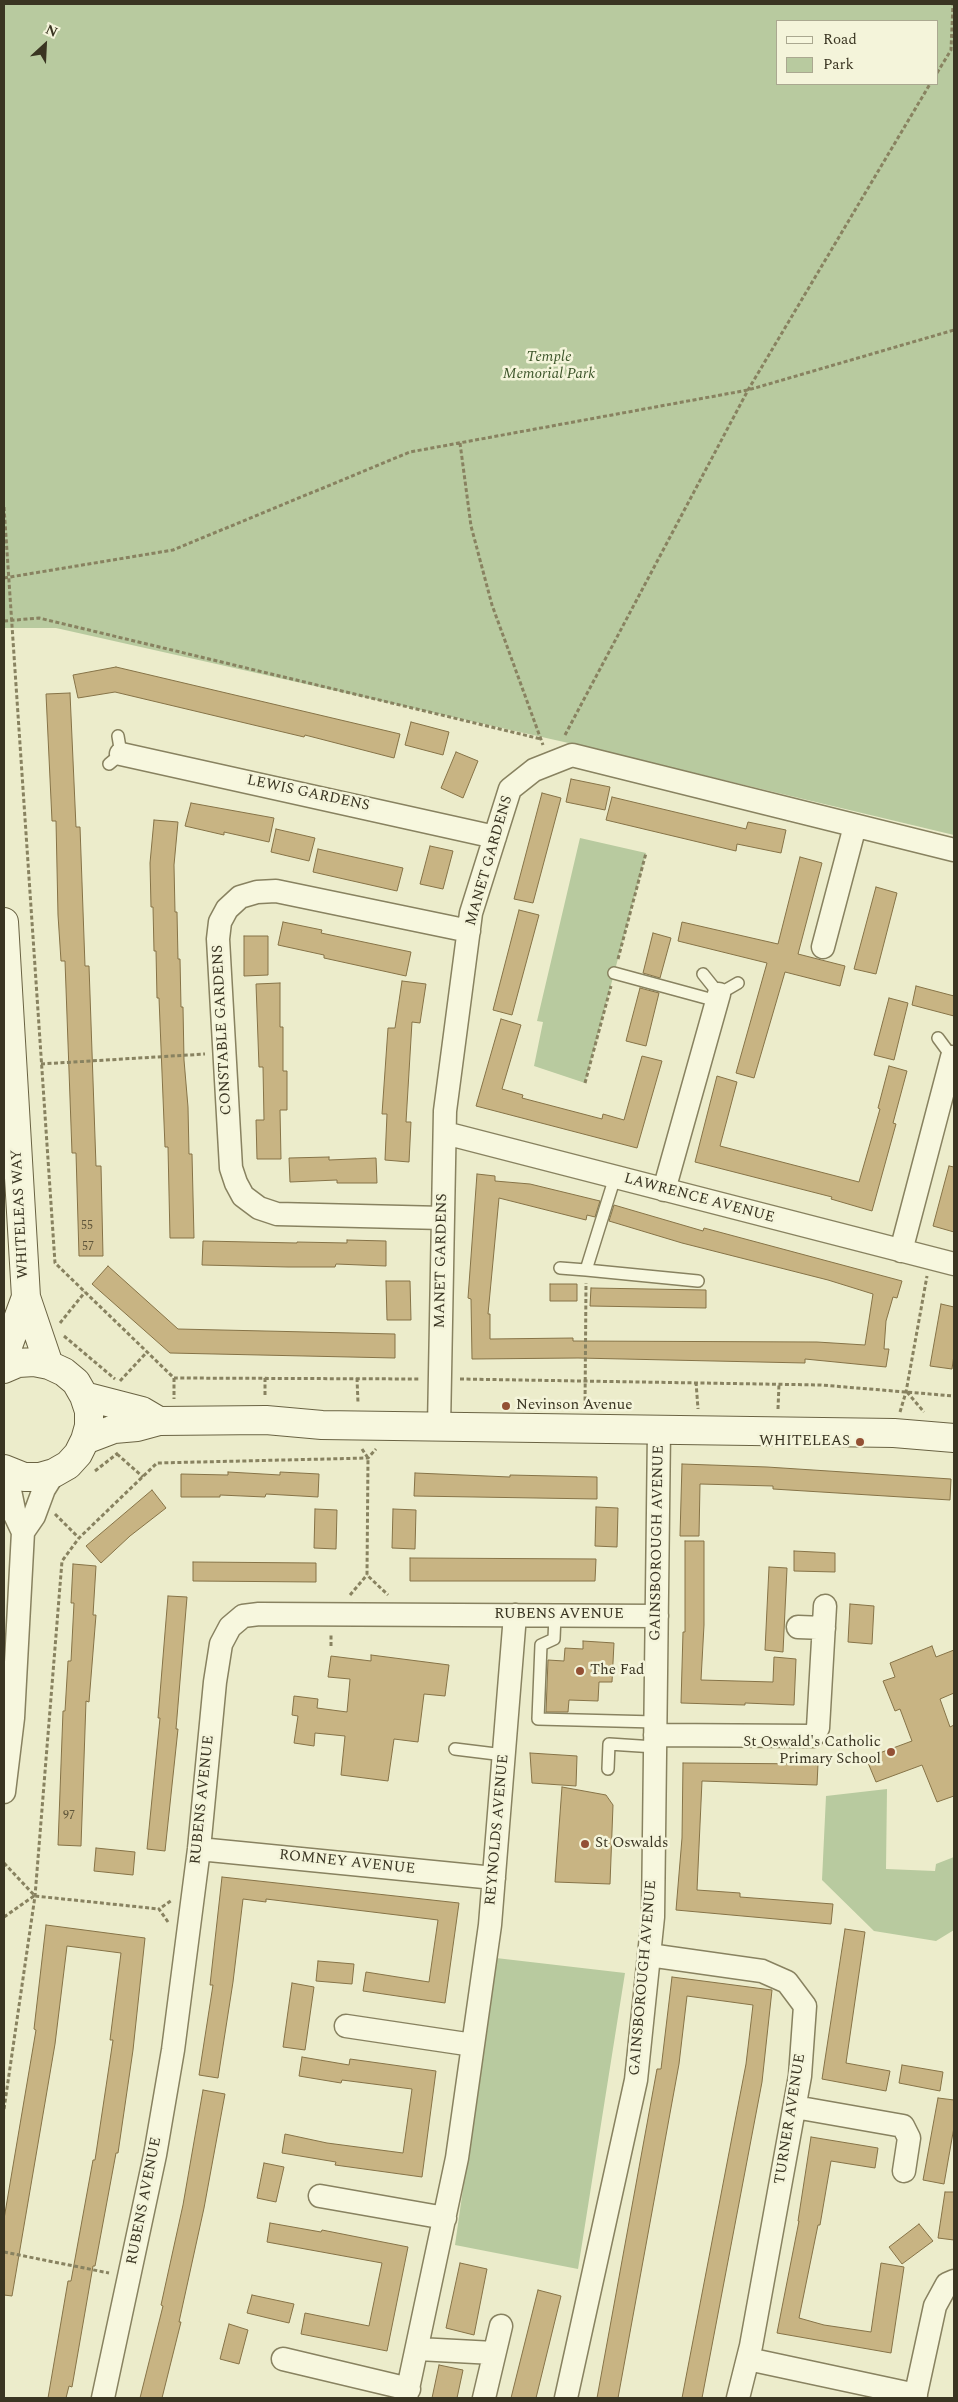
<!DOCTYPE html>
<style>
body{margin:0}
#map{position:relative;width:958px;height:2402px;overflow:hidden;background:#ececcb;font-family:Spectral,serif}
canvas{display:block}
.frame{position:absolute;inset:0;border:5px solid #3a3522;pointer-events:none}
.legend{position:absolute;left:776px;top:20px;width:162px;height:65px;box-sizing:border-box;background:#f4f4da;border:1px solid #aaa890;margin:0;padding:6px 9px;list-style:none;font-size:15px;color:#3a3522}
.legend li{display:flex;align-items:center;gap:10px;height:25px}
.legend b{width:25px;border:1px solid #aaa890}
.north{position:absolute;left:20px;top:20px;width:50px;height:50px;-webkit-text-stroke:4px #f4f4da;paint-order:stroke;rotate:25deg;font-size:14px;font-weight:700;line-height:20px;text-align:center;color:#3a3522}
.north::after{content:'';display:block;margin:auto;width:18px;height:22px;background:#3a3522;clip-path:polygon(50% 0,100% 100%,50% 72%,0 100%)}
</style>
<div id="map">
<canvas width="958" height="2402"></canvas>
<div class="frame"></div>
<ul class="legend">
<li><b style="height:6px;background:#f7f7de"></b>Road</li>
<li><b style="height:14px;background:#b8ca9f"></b>Park</li>
</ul>
<div class="north">N</div>
</div>
<script>
const ctx = document.querySelector('canvas').getContext('2d');
ctx.lineJoin = 'round';
function paint(path, color) {
  ctx.fillStyle = color;
  ctx.fill(path, 'evenodd');
}
function toPath(rows) {
  const path = new Path2D();
  for (const r of rows) {
    path.moveTo(r[0], r[1]);
    for (let i = 2; i < r.length; i += 2) path.lineTo(r[i], r[i + 1]);
  }
  return path;
}
function trace(path, color, width, dash) {
  ctx.strokeStyle = color;
  ctx.lineWidth = width;
  ctx.lineCap = dash ? 'butt' : 'round';
  ctx.setLineDash(dash || []);
  ctx.stroke(path);
}
function drawText(font, color, halo, rows, align = 'center') {
  ctx.font = font + ' Spectral,serif';
  ctx.lineWidth = 5;
  ctx.setLineDash([]);
  ctx.textBaseline = 'middle';
  ctx.strokeStyle = halo;
  ctx.fillStyle = color;
  for (const [text, x, y, turn = 0] of rows) {
    ctx.save();
    ctx.translate(x, y);
    ctx.rotate((+turn || 0) * Math.PI / 180);
    ctx.textAlign = isNaN(turn) ? turn : align;
    if (halo) ctx.strokeText(text, 0, 0);
    ctx.fillText(text, 0, 0);
    ctx.restore();
  }
}
const green = toPath([
 [4,4,954,4,954,835,573,744,56,628,4,628],
 [777,21,937,21,937,84,777,84],
 [580,838,646,853,585,1083,534,1066,543,1022,537,1021],
 [887,1789,886,1869,935,1871,936,1864,954,1857,954,1930,936,1941,874,1931,822,1880,826,1796],
 [496,1958,625,1973,578,2269,455,2245]
]);
const building = toPath([
 [116,667,400,734,394,758,305,735,304,737,115,692,78,698,73,675,116,667],
 [70,693,76,827,80,827,85,966,89,966,96,1166,101,1166,103,1256,79,1256,76,1153,72,1153,65,961,61,961,58,915,56,821,52,821,46,694,70,693],
 [411,722,449,732,443,755,405,745,411,722],
 [456,752,478,761,463,798,441,788,456,752],
 [571,779,610,787,605,810,566,802,571,779],
 [542,793,561,798,533,903,514,899,542,793],
 [612,797,746,829,748,822,786,830,781,853,737,844,736,851,606,820,612,797],
 [191,803,274,818,269,842,224,832,224,835,185,826,191,803],
 [154,820,178,822,174,865,175,912,177,912,178,959,180,959,181,1007,183,1007,184,1060,188,1107,189,1154,192,1154,194,1238,170,1238,168,1147,165,1147,159,998,157,998,156,951,154,951,153,907,151,907,150,863,154,820],
 [276,829,315,838,309,861,271,852,276,829],
 [430,846,453,851,443,889,420,884,430,846],
 [318,849,403,868,397,891,313,872,318,849],
 [800,857,822,863,798,954,845,966,840,986,785,972,754,1078,736,1073,767,963,678,941,682,922,778,944,800,857],
 [876,887,897,893,876,974,854,969,876,887],
 [519,910,539,915,512,1015,493,1010,519,910],
 [283,922,322,930,321,933,411,952,406,976,324,958,324,955,278,945,283,922],
 [653,933,671,938,660,978,643,973,653,933],
 [244,936,268,936,268,975,244,976,244,936],
 [402,981,426,984,420,1023,412,1022,406,1122,411,1122,409,1162,385,1160,387,1114,382,1114,388,1028,395,1028,402,981],
 [280,983,280,1027,283,1027,283,1071,287,1071,287,1110,280,1110,281,1159,257,1159,256,1120,264,1120,263,1067,259,1067,256,984,280,983],
 [916,986,954,996,954,1016,912,1005,916,986],
 [640,988,659,993,646,1046,626,1041,640,988],
 [889,998,908,1003,894,1060,874,1055,889,998],
 [501,1019,521,1025,502,1089,523,1095,522,1098,602,1119,603,1114,624,1120,642,1056,662,1061,637,1148,476,1106,501,1019],
 [889,1066,907,1071,893,1123,896,1124,872,1211,831,1199,832,1197,695,1162,717,1076,737,1082,720,1146,859,1182,880,1109,878,1108,889,1066],
 [329,1157,329,1160,376,1158,377,1183,337,1183,337,1180,290,1182,289,1158,329,1157],
 [949,1166,954,1167,954,1232,933,1226,949,1166],
 [477,1174,495,1176,495,1181,530,1184,600,1201,595,1217,587,1215,586,1220,499,1198,488,1314,490,1314,490,1339,573,1338,573,1341,817,1342,865,1345,873,1294,828,1280,682,1243,609,1221,614,1205,703,1231,704,1228,902,1281,897,1298,893,1297,886,1321,884,1349,889,1349,886,1367,805,1359,805,1363,578,1358,472,1359,471,1299,468,1298,477,1174],
 [347,1240,386,1241,386,1266,336,1264,335,1267,288,1267,202,1265,203,1241,297,1243,297,1242,347,1243,347,1240],
 [108,1266,178,1329,395,1334,395,1358,170,1353,92,1284,108,1266],
 [386,1281,410,1281,411,1320,387,1320,386,1281],
 [550,1284,577,1284,577,1301,550,1301,550,1284],
 [591,1288,706,1290,706,1308,590,1306,591,1288],
 [941,1304,954,1307,954,1355,952,1369,930,1366,941,1304],
 [682,1464,767,1467,951,1479,950,1500,773,1489,773,1486,700,1484,699,1536,680,1536,682,1464],
 [228,1472,280,1475,280,1472,319,1474,318,1497,266,1494,265,1497,220,1495,220,1497,181,1497,181,1474,228,1475,228,1472],
 [415,1473,510,1477,510,1475,597,1477,597,1499,414,1496,415,1473],
 [152,1490,166,1508,130,1536,101,1563,86,1546,152,1490],
 [596,1507,618,1508,617,1547,595,1546,596,1507],
 [315,1509,337,1510,336,1549,314,1548,315,1509],
 [393,1509,416,1510,415,1549,392,1548,393,1509],
 [685,1541,704,1541,704,1625,701,1680,773,1682,774,1657,796,1659,794,1705,745,1703,745,1705,681,1703,683,1632,685,1632,685,1541],
 [794,1551,835,1553,835,1572,794,1571,794,1551],
 [410,1558,596,1559,595,1581,410,1581,410,1558],
 [193,1562,316,1563,316,1582,193,1581,193,1562],
 [73,1564,96,1566,93,1615,96,1615,89,1702,86,1701,81,1846,58,1845,63,1711,65,1711,68,1661,71,1661,74,1603,71,1603,73,1564],
 [769,1567,787,1568,783,1652,765,1650,769,1567],
 [168,1596,187,1597,176,1729,178,1729,165,1851,147,1849,160,1718,158,1718,168,1596],
 [850,1604,874,1606,872,1644,848,1642,850,1604],
 [583,1641,614,1643,612,1682,599,1682,598,1701,569,1700,568,1712,546,1712,548,1660,564,1661,565,1648,583,1649,583,1641],
 [932,1646,936,1657,954,1650,954,1693,940,1699,950,1727,954,1725,954,1796,937,1802,922,1765,876,1782,866,1758,912,1741,900,1709,895,1711,883,1681,895,1677,890,1663,932,1646],
 [371,1655,449,1665,445,1696,424,1694,418,1742,394,1739,388,1781,341,1775,345,1736,315,1733,314,1746,294,1743,298,1716,292,1715,294,1696,318,1699,317,1708,347,1712,350,1679,328,1677,331,1656,371,1661,371,1655],
 [530,1753,577,1756,576,1786,532,1783,530,1753],
 [683,1763,818,1764,817,1785,702,1781,697,1890,740,1893,740,1897,833,1904,831,1924,676,1910,682,1838,683,1763],
 [562,1787,606,1795,613,1805,610,1884,555,1882,562,1787],
 [96,1848,135,1852,133,1875,94,1871,96,1848],
 [222,1877,459,1903,445,2003,363,1991,366,1972,429,1982,438,1920,266,1899,266,1902,243,1899,233,1982,218,2078,199,2075,213,1985,210,1985,222,1877],
 [46,1925,145,1938,133,2050,118,2153,116,2153,95,2266,93,2266,72,2387,69,2386,66,2398,48,2398,68,2281,71,2281,93,2160,95,2160,113,2040,110,2040,121,1953,67,1946,55,2044,12,2296,4,2295,4,2219,36,2030,34,2029,46,1925],
 [845,1929,865,1932,846,2063,890,2071,886,2091,822,2079,845,1929],
 [318,1961,354,1964,352,1984,316,1981,318,1961],
 [672,1977,772,1990,762,2082,702,2398,682,2398,746,2064,753,2005,687,1996,679,2064,618,2398,597,2398,657,2069,661,2069,672,1977],
 [292,1983,314,1987,305,2050,283,2047,292,1983],
 [302,2057,349,2065,350,2059,436,2071,422,2177,335,2165,336,2162,282,2153,285,2134,327,2143,403,2153,412,2089,342,2080,341,2083,299,2076,302,2057],
 [902,2065,943,2072,940,2091,899,2083,902,2065],
 [203,2090,225,2094,204,2208,179,2322,181,2322,162,2398,140,2398,163,2306,161,2305,183,2205,203,2090],
 [938,2098,954,2100,954,2127,944,2184,923,2180,938,2098],
 [811,2137,878,2148,875,2168,831,2161,820,2225,818,2225,799,2318,824,2325,871,2332,881,2263,904,2267,891,2353,777,2333,799,2221,798,2221,811,2137],
 [264,2163,284,2167,276,2202,257,2198,264,2163],
 [945,2192,954,2192,954,2240,938,2238,945,2192],
 [270,2223,321,2232,322,2230,408,2247,387,2351,301,2334,305,2313,369,2326,382,2263,267,2242,270,2223],
 [919,2224,933,2241,902,2264,889,2247,919,2224],
 [460,2263,487,2269,474,2335,446,2328,460,2263],
 [538,2290,561,2296,536,2398,511,2398,538,2290],
 [252,2295,294,2304,289,2323,247,2313,252,2295],
 [229,2324,248,2330,239,2364,220,2359,229,2324],
 [439,2365,463,2370,457,2398,432,2398,439,2365]
]);
const path = toPath([
 [937,73,951,50,953,4],
 [460,443,471,526,492,605,543,745],
 [4,507,55,1263,174,1378,419,1379],
 [4,578,173,550,410,452,748,390,954,330],
 [4,621,39,618,541,739],
 [565,735,748,390,930,84],
 [618,959,646,853],
 [41,1064,205,1054],
 [585,1083,611,986],
 [60,1323,85,1292],
 [64,1336,115,1379],
 [174,1378,174,1399],
 [265,1378,265,1397],
 [357,1378,358,1403],
 [460,1379,821,1385,954,1396],
 [120,1381,147,1352],
 [696,1382,698,1409],
 [907,1392,924,1412],
 [585,1407,586,1283],
 [778,1409,779,1384],
 [900,1412,906,1392,927,1276],
 [362,1449,368,1458,367,1575,388,1595],
 [117,1454,143,1477],
 [95,1471,118,1453],
 [55,1514,79,1538],
 [350,1595,367,1575],
 [331,1646,331,1634],
 [4,1863,35,1896,159,1909],
 [4,1917,34,1896],
 [168,1922,159,1909,172,1900],
 [4,2109,35,1896,62,1561,79,1538,157,1463,368,1458,376,1449],
 [4,2252,109,2273]
]);
const lane = toPath([
 [109,764,121,754,118,736],
 [614,973,717,1001],
 [703,974,719,994,738,983],
 [938,1038,952,1057,954,1055],
 [615,1177,586,1270,698,1281],
 [560,1268,586,1270],
 [555,1615,554,1639,541,1645,538,1719,655,1722],
 [455,1749,504,1755],
 [608,1769,609,1744,655,1747]
]);
const street = toPath([
 [121,754,495,837],
 [823,947,855,826],
 [445,1133,954,1264],
 [664,1190,719,994],
 [443,1218,277,1214,259,1208,243,1196,236,1183,231,1168,218,939,220,922,227,909,240,897,257,892,276,891,469,931],
 [901,1251,952,1057],
 [439,1427,445,1111,471,913,510,789,534,770,572,755,954,850],
 [23,1532,34,1516,44,1489,54,1473],
 [798,1627,824,1628],
 [655,1735,813,1736,818,1728,825,1606],
 [4,1792,13,1718,23,1532,15,1515,6,1471],
 [199,1849,494,1878],
 [649,1955,762,1971,787,1982,805,2006,800,2076,751,2346,738,2398],
 [346,2026,473,2045],
 [795,2107,903,2126,909,2138,904,2171],
 [320,2196,445,2218],
 [418,2349,494,2353],
 [283,2359,409,2389],
 [748,2359,916,2395],
 [103,2398,155,2155,173,2050,199,1849,215,1682,221,1644,230,1627,243,1616,259,1614,657,1616],
 [406,2398,457,2158,490,1925,515,1615],
 [484,2398,501,2326],
 [566,2398,636,2080,653,1917,659,1430],
 [915,2398,935,2306,947,2284,954,2281]
]);
const secondary = toPath([
 [4,922,26,1297,49,1365],
 [4,1357,26,1297],
 [4,1369,18,1363,34,1362,49,1365,64,1372,76,1382,84,1396,89,1411,89,1426,85,1440,78,1454,68,1465,54,1473,40,1477,24,1477,4,1469],
 [84,1396,142,1411,159,1421],
 [85,1440,114,1429,137,1427,159,1421,266,1420,322,1425,894,1433,954,1438]
]);
const markers = [
 [506,1406,5,"#935034"],
 [860,1442,5,"#935034"],
 [580,1671,5,"#935034"],
 [891,1752,5,"#935034"],
 [585,1844,5,"#935034"]
];
const numberNames = [
 ["55",87,1227],
 ["57",88,1248],
 ["97",69,1817]
];
const parkNames = [
 ["Temple",549,358],
 ["Memorial Park",549,375]
];
const streetNames = [
 ["LEWIS GARDENS",308,794,12],
 ["MANET GARDENS",490,861,-74],
 ["CONSTABLE GARDENS",223,1030,-93],
 ["LAWRENCE AVENUE",699,1199,15],
 ["WHITELEAS WAY",21,1214,-93],
 ["MANET GARDENS",442,1261,-89],
 ["GAINSBOROUGH AVENUE",658,1543,-89],
 ["RUBENS AVENUE",559,1615],
 ["RUBENS AVENUE",203,1800,-84],
 ["REYNOLDS AVENUE",498,1830,-85],
 ["ROMNEY AVENUE",347,1863,6],
 ["GAINSBOROUGH AVENUE",644,1978,-85],
 ["TURNER AVENUE",791,2119,-81],
 ["RUBENS AVENUE",145,2201,-79]
];
const poiNames = [
 ["Nevinson Avenue",516,1406],
 ["WHITELEAS",850,1442,"right"],
 ["The Fad",590,1671],
 ["St Oswald's Catholic",881,1743,"right"],
 ["Primary School",881,1760,"right"],
 ["St Oswalds",595,1844]
];
paint(green, '#b8ca9f');
paint(building, '#c8b483');
trace(building, '#867347', 1);
trace(lane, '#888260', 14);
trace(street, '#888260', 25);
trace(secondary, '#6a6343', 30);
trace(path, '#888260', 3, [4, 2.5]);
trace(lane, '#f7f7de', 11);
trace(street, '#f7f7de', 22);
trace(secondary, '#f7f7de', 28);
for (const [x, y, r, color] of markers) {
  const dot = new Path2D();
  dot.arc(x, y, r, 0, 2 * Math.PI);
  ctx.fillStyle = color;
  ctx.fill(dot);
  trace(dot, '#f4f4da', 2);
}
drawText('12px', '#5e553a', null, numberNames);
drawText('italic 15px', '#3d552a', '#f4f4da', parkNames);
drawText('15px', '#3a3522', '#f4f4da', streetNames);
drawText('15px', '#3a3522', '#f4f4da', poiNames, 'left');
</script>
